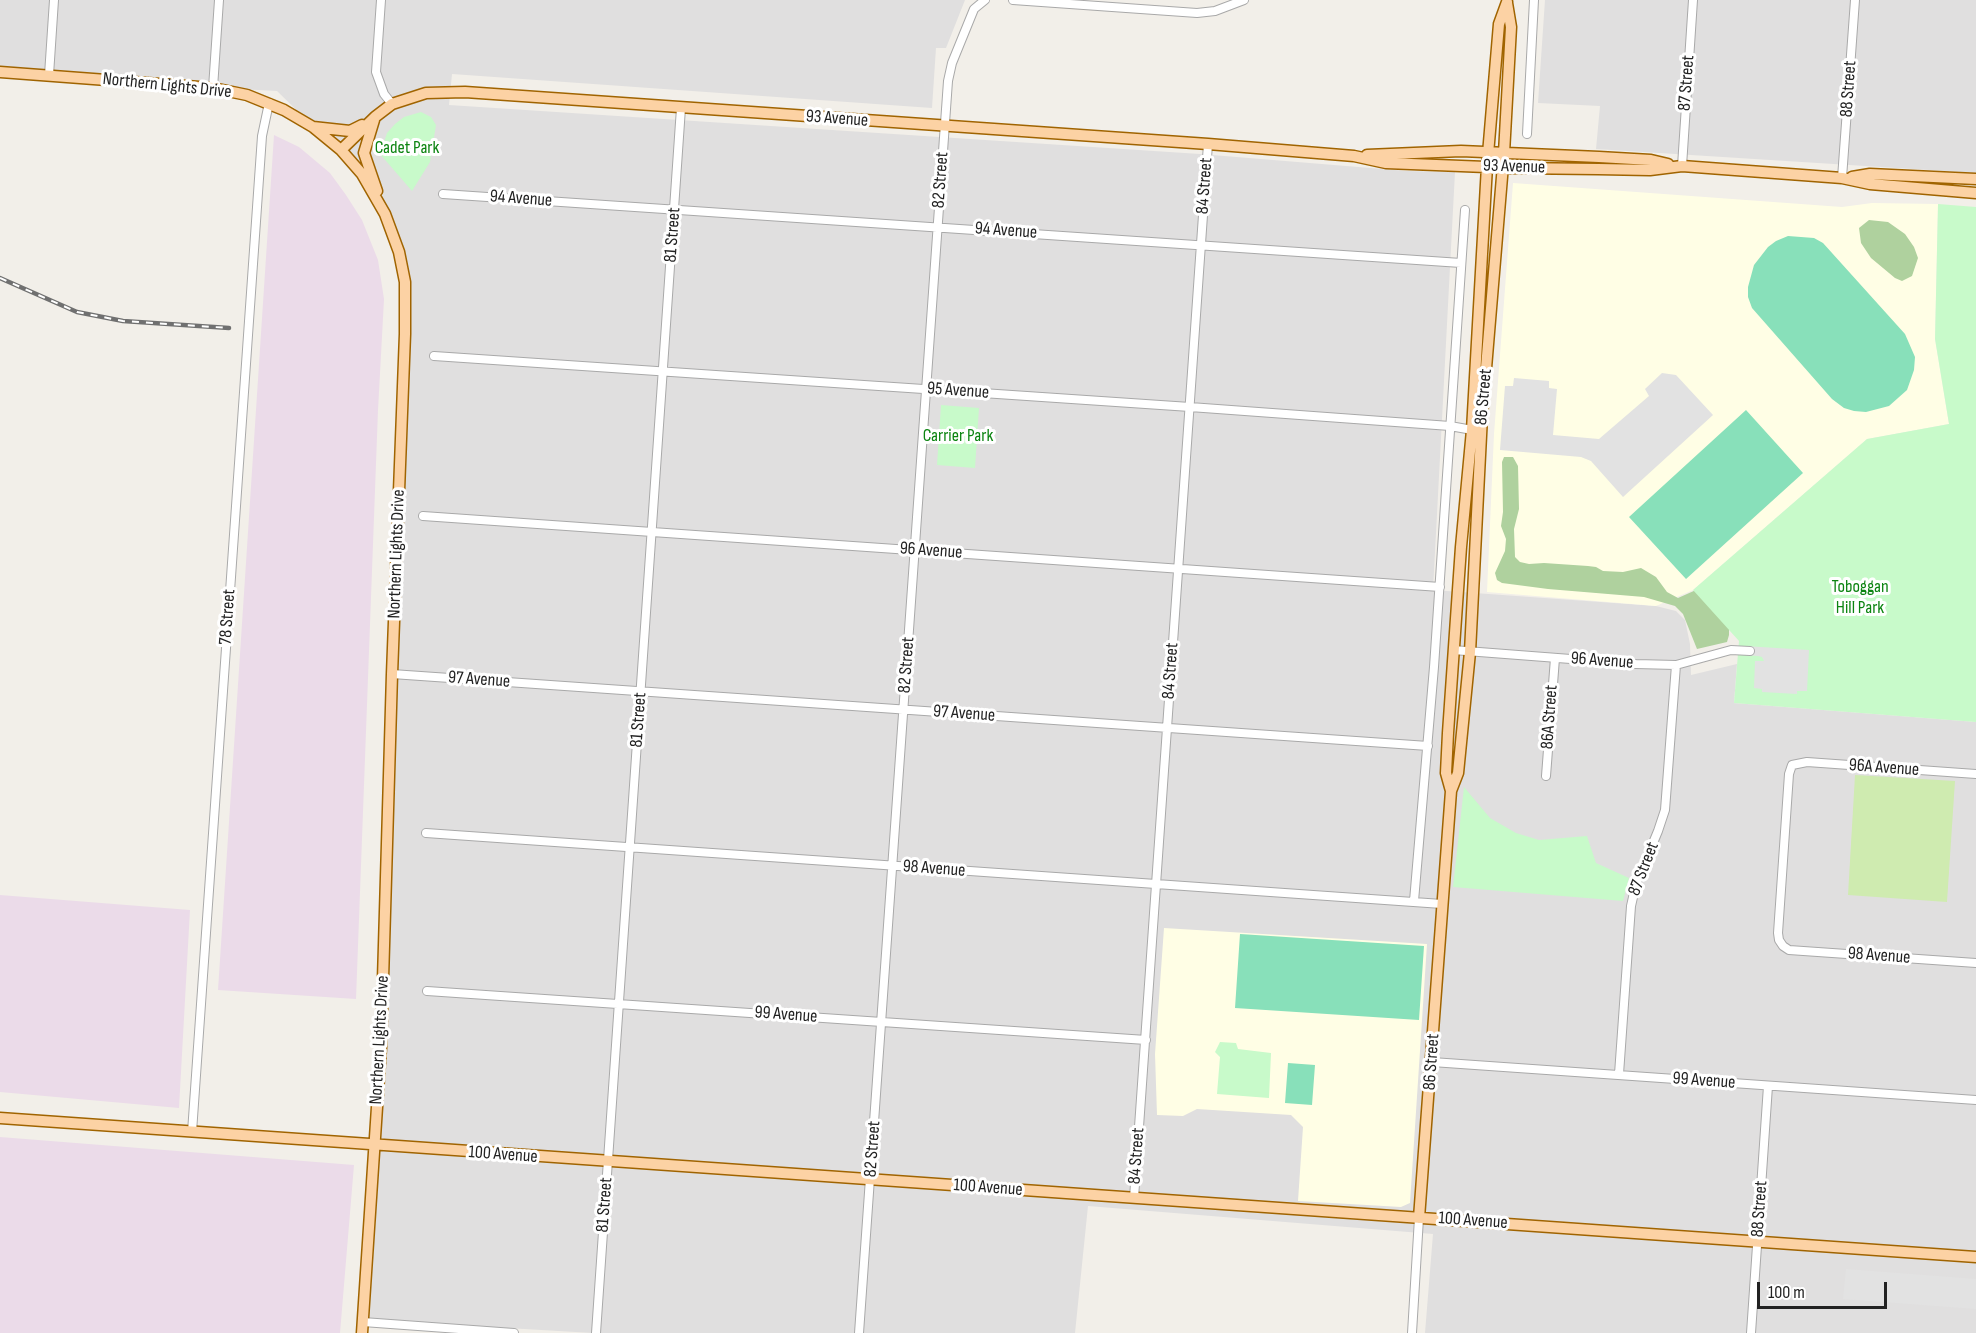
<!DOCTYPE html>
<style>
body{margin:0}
#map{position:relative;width:1976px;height:1333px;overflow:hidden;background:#f2efe9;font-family:"Sofia Sans Condensed",sans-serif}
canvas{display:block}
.scale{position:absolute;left:1757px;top:1282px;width:130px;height:27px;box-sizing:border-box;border:3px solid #222;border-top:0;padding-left:8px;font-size:18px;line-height:21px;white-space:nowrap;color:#222;-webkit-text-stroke:4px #fff;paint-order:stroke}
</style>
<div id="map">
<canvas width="1976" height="1333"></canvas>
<div class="scale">100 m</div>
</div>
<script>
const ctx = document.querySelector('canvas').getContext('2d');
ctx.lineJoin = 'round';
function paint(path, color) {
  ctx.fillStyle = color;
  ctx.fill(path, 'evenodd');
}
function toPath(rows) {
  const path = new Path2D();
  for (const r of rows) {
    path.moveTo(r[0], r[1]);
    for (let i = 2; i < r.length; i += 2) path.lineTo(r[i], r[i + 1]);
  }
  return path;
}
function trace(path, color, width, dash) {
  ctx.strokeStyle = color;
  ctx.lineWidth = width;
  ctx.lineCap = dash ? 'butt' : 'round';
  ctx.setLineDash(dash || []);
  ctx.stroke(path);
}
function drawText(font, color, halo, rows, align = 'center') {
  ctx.font = font + ' "Sofia Sans Condensed",sans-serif';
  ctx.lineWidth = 6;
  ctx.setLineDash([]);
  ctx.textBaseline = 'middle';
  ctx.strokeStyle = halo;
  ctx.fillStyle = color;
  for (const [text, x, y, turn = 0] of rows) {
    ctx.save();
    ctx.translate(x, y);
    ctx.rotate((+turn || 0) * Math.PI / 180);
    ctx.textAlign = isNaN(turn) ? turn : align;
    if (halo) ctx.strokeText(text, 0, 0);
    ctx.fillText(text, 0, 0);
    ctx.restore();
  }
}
const residential = toPath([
 [0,0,965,0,946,48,936,48,932,108,452,74,449,105,1200,154,1407,171,1455,172,1433,590,1656,606,1676,611,1685,620,1690,644,1691,675,1737,664,1734,703,1976,722,1976,1333,1425,1333,1433,1234,1088,1206,1075,1333,593,1333,369,1320,385,909,405,282,385,214,362,174,277,91,239,89,231,85,202,81,0,66],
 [1545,0,1976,0,1976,173,1596,149,1600,106,1538,103]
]);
const industrial = toPath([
 [274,135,299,147,330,173,346,195,362,220,378,260,384,299,378,410,356,999,218,990],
 [0,895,190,910,179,1108,0,1092],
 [0,1137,354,1165,340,1333,0,1333]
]);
const education = toPath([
 [1513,183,1842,207,1872,203,1938,204,1935,339,1949,424,1867,439,1693,590,1656,606,1487,592,1494,434],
 [1164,928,1427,944,1410,1203,1401,1207,1298,1201,1303,1127,1291,1115,1197,1109,1183,1116,1157,1115,1155,1054]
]);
const grass = toPath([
 [1855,775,1955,781,1947,902,1848,895]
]);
const forest = toPath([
 [1869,220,1888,222,1905,234,1914,247,1918,258,1912,276,1902,281,1895,278,1871,258,1861,243,1859,228],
 [1504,457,1513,457,1518,466,1519,509,1514,529,1515,557,1520,562,1529,564,1544,563,1588,566,1596,567,1603,571,1623,572,1641,568,1656,577,1667,592,1678,598,1696,590,1729,609,1729,635,1727,642,1697,649,1683,614,1675,606,1644,597,1548,589,1502,583,1497,580,1495,573,1505,551,1506,539,1501,526,1503,512,1502,462]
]);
const park = toPath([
 [421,112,431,117,436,125,430,162,412,191,380,154,387,133,395,124,404,117],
 [1938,204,1976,207,1976,722,1734,703,1739,641,1693,590,1867,439,1949,424,1935,339],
 [941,405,979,408,975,468,937,465],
 [1464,787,1490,818,1516,833,1539,840,1587,836,1596,863,1629,878,1623,901,1453,887],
 [1220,1042,1236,1043,1238,1049,1271,1053,1269,1098,1217,1094,1220,1057,1215,1052]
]);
const pitch = toPath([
 [1788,236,1814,238,1823,243,1905,334,1915,357,1914,370,1907,390,1889,406,1866,412,1854,411,1844,408,1832,399,1752,308,1748,297,1748,287,1754,265,1768,247,1776,241],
 [1746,410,1803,473,1686,579,1629,517],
 [1240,934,1424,946,1419,1020,1235,1008],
 [1288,1063,1315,1065,1312,1105,1285,1103]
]);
const parking = toPath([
 [1662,373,1676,375,1713,415,1623,497,1591,461,1581,457,1500,450,1505,386,1513,386,1514,378,1549,381,1549,388,1557,389,1553,435,1599,439,1649,396,1645,389],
 [1745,646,1809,650,1807,691,1797,691,1797,694,1762,692,1762,689,1754,688,1755,661,1764,661,1762,657,1758,656,1744,655],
 [1846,1269,1976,1279,1976,1309,1843,1299]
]);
const minor = toPath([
 [381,0,376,72,384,94,392,104],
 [1013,0,1197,13,1215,11,1244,0],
 [49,75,54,0],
 [213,88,219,0],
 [1527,134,1534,0],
 [1682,166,1693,0],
 [1842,178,1855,0],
 [443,194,1461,263],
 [434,356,1190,407,1450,426,1478,431],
 [423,516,1440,587],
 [1453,650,1636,664,1676,665,1731,650,1750,651],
 [392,674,1428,746],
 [1976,774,1807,762,1792,765,1789,774,1778,933,1779,940,1783,946,1789,950,1976,963],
 [1546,776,1555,658],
 [426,833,1442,904],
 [1414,901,1434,667,1465,210],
 [427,991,1146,1040],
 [1432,1062,1976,1100],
 [1619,1074,1631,906,1636,884,1658,831,1665,810,1676,665],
 [192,1132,262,136,269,103],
 [1134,1198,1208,144],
 [363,1322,514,1333],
 [596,1333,681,108],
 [859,1333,948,81,952,63,974,9,985,0],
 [1412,1333,1419,1218],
 [1751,1333,1768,1086]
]);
const major = toPath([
 [0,72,213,88,247,95,284,110,313,127,341,150,362,174,385,214,399,252,405,282,405,334,392,674,381,1047,362,1333],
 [374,120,364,153,377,191],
 [313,127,350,131,362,125],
 [341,150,375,117,392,104,426,93,465,92,1208,144,1354,156,1386,163,1511,168,1598,169,1650,170,1682,166,1842,178,1870,184,1976,193],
 [1367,155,1461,151,1599,157,1651,160,1668,164],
 [1852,177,1870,174,1976,179],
 [1451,791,1458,773,1470,652,1482,416,1504,153,1511,27,1507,3],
 [0,1118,1976,1257],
 [1419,1218,1451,791,1446,773,1448,733,1461,547,1472,430,1487,166,1499,24,1507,2]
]);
const rail = toPath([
 [0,278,77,312,123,321,229,328]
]);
const streetNames = [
 ["87 Street",1687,83,-86],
 ["Northern Lights Drive",167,86,6],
 ["88 Street",1849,89,-86],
 ["93 Avenue",837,119,4],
 ["93 Avenue",1514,167,2],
 ["82 Street",941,180,-86],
 ["84 Street",1205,186,-86],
 ["94 Avenue",521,199,4],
 ["94 Avenue",1006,231,4],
 ["81 Street",673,235,-86],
 ["95 Avenue",958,391,4],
 ["86 Street",1484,397,-85],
 ["96 Avenue",931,551,4],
 ["Northern Lights Drive",397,554,-88],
 ["78 Street",228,617,-86],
 ["96 Avenue",1602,661,4],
 ["82 Street",907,665,-86],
 ["84 Street",1171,671,-86],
 ["97 Avenue",479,680,4],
 ["97 Avenue",964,714,4],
 ["86A Street",1550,717,-86],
 ["81 Street",639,720,-86],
 ["96A Avenue",1884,768,4],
 ["98 Avenue",934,869,4],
 ["87 Street",1644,869,-69],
 ["98 Avenue",1879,956,4],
 ["99 Avenue",786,1015,4],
 ["Northern Lights Drive",380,1040,-87],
 ["86 Street",1432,1062,-86],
 ["99 Avenue",1704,1081,4],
 ["82 Street",873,1149,-86],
 ["100 Avenue",503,1155,4],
 ["84 Street",1137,1156,-86],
 ["100 Avenue",988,1188,4],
 ["81 Street",605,1205,-86],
 ["88 Street",1760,1209,-86],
 ["100 Avenue",1473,1221,4]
];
const parkNames = [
 ["Cadet Park",407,148],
 ["Carrier Park",958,436],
 ["Toboggan",1860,587],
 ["Hill Park",1860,608]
];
paint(residential, '#e0dfdf');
paint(industrial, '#ebdbe9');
paint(education, '#fffee5');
paint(grass, '#cfebb0');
paint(forest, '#afd19e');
paint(park, '#c8faca');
paint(pitch, '#88e0ba');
paint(parking, '#e2e2e2');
trace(minor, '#a9a9a9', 10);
trace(major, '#a06400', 13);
trace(minor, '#fff', 8);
trace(major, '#fcd2a4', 10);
trace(rail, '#707070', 4.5);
trace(rail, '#fff', 2, [7]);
drawText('18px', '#222', '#fff', streetNames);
drawText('18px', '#0c8411', '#fff', parkNames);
</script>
